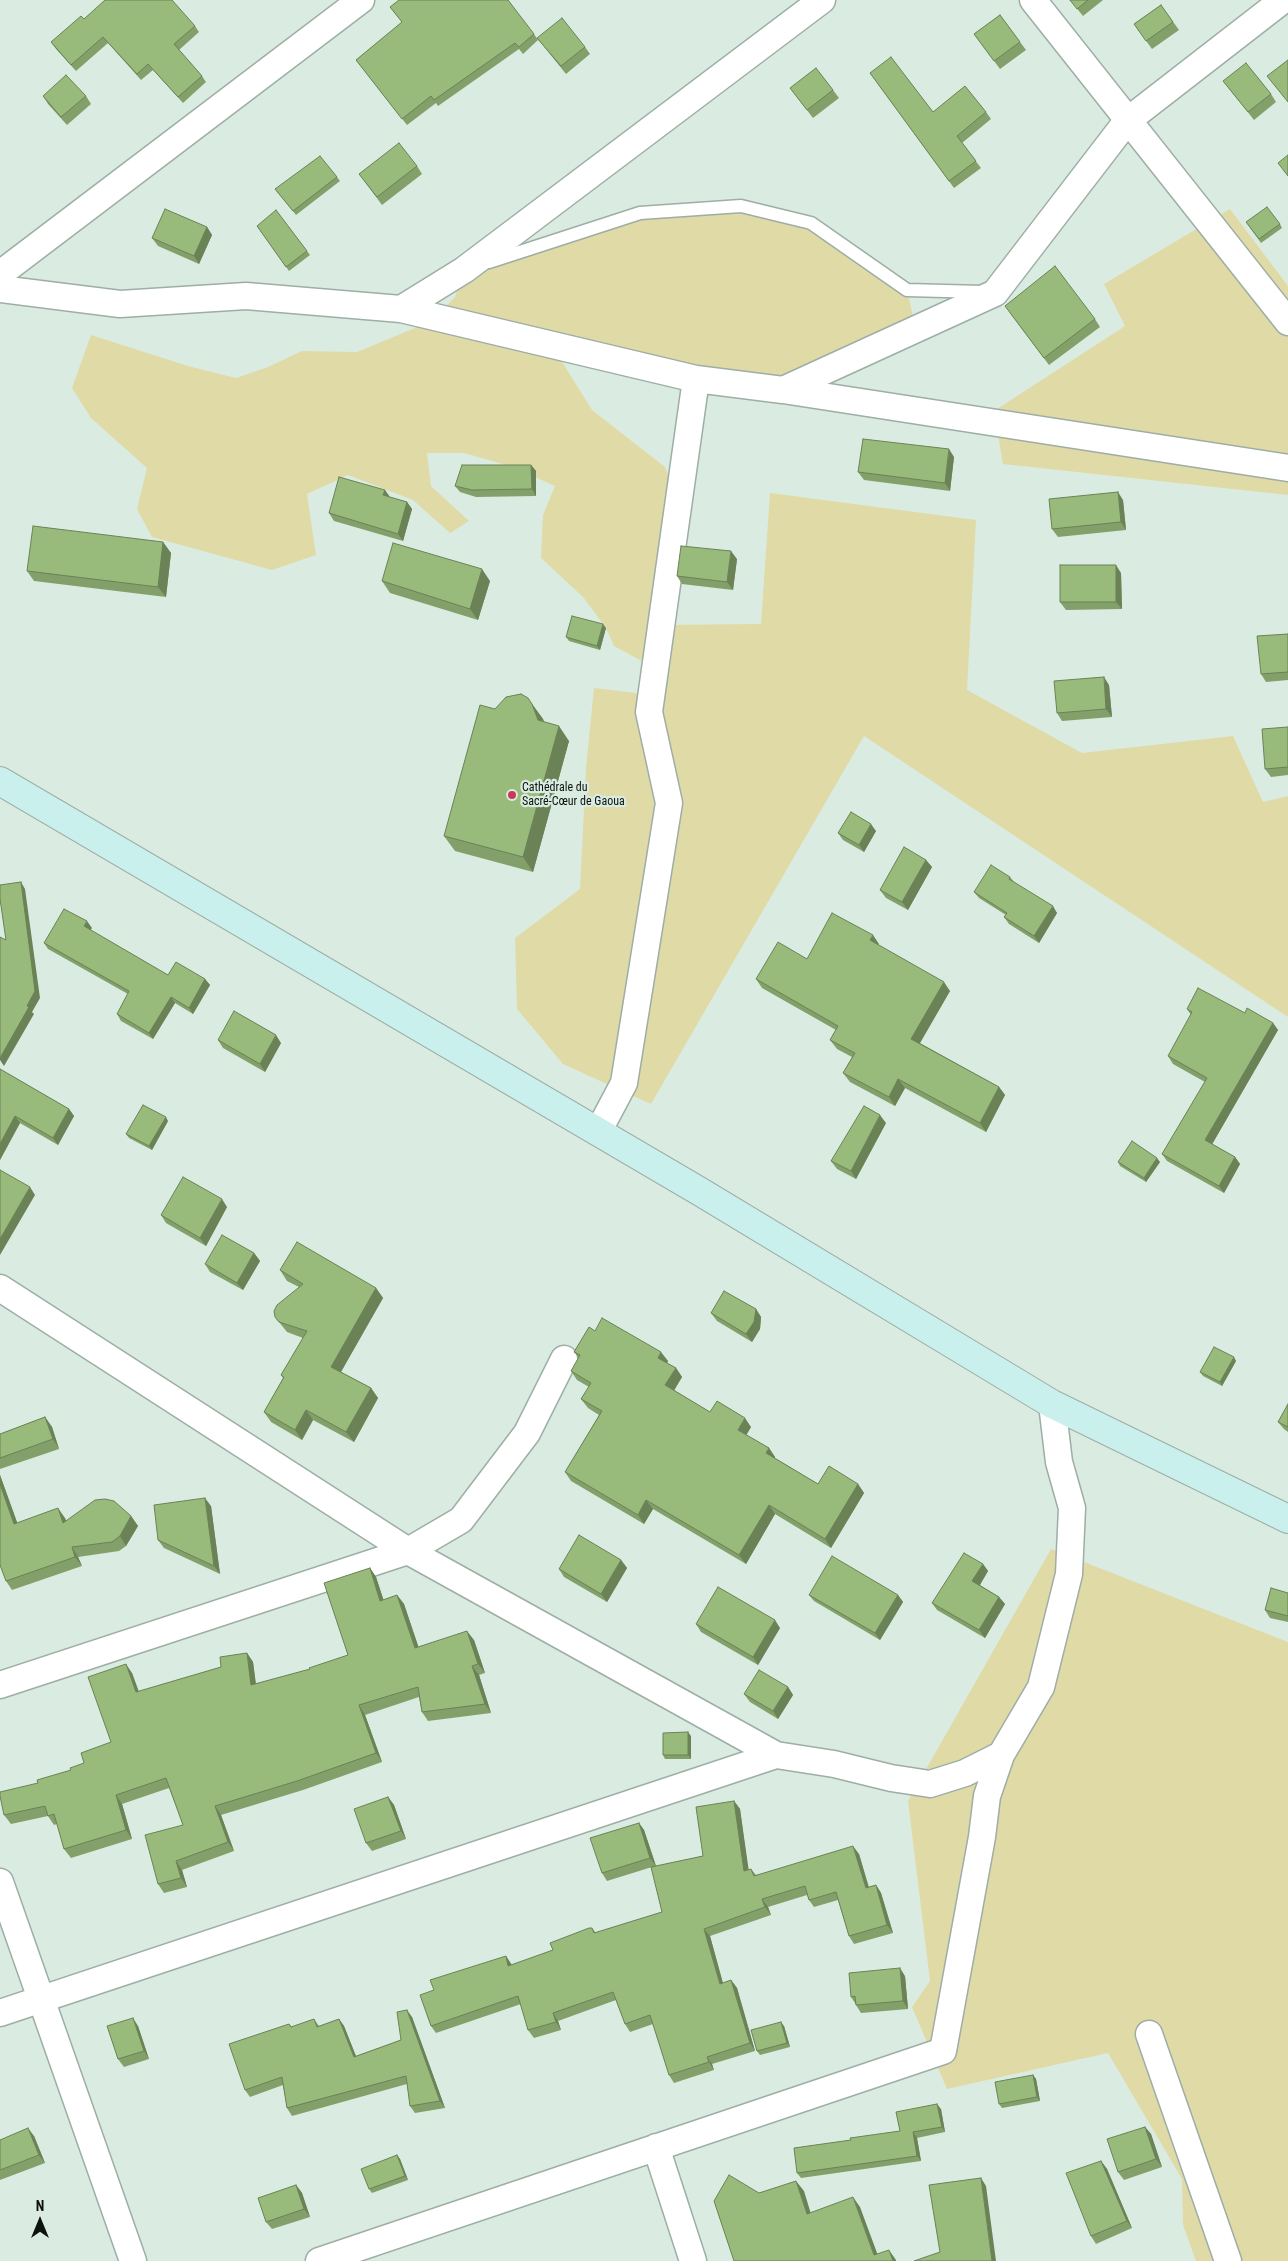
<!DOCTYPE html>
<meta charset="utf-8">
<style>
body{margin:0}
#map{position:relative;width:1288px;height:2261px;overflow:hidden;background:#daece1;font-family:"Roboto Condensed",sans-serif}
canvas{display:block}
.north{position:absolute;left:15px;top:2196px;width:50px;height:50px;-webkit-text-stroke:4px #daece1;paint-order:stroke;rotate:0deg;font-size:14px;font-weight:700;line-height:20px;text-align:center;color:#0d130f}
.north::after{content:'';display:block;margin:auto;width:18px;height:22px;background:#0d130f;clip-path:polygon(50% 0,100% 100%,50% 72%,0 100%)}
</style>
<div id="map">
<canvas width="1288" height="2261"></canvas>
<div class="north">N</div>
</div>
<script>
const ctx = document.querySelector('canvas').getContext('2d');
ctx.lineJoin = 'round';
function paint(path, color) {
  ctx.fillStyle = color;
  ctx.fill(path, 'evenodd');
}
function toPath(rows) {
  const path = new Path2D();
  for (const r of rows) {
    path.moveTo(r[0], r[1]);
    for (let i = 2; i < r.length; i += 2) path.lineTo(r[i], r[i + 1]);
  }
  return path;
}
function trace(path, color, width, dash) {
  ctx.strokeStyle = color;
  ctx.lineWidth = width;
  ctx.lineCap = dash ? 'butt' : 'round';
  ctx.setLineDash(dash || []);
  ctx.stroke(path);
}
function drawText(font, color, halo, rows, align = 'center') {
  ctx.font = font + ' "Roboto Condensed",sans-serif';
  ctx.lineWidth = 4.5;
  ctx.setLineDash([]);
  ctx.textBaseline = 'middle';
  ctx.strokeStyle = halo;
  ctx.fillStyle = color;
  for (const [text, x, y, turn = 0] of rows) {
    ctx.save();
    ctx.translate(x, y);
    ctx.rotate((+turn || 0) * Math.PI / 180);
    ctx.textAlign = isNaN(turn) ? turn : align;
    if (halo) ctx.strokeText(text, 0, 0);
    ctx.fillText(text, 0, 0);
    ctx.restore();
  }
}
const green = toPath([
 [741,206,811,223,907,290,916,329,783,390,549,341,592,410,665,467,679,502,661,625,761,624,770,493,976,520,967,690,1082,753,1233,736,1263,802,1288,796,1288,1017,864,736,651,1104,563,1064,517,1009,515,938,580,889,586,768,594,688,644,694,651,666,614,646,606,628,583,597,541,558,543,515,555,486,513,467,464,453,427,453,431,486,469,521,450,533,413,500,348,475,307,494,316,555,272,570,152,537,137,509,147,468,91,418,72,388,91,335,188,366,236,378,268,367,302,351,357,352,432,321,455,297,464,270,640,213],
 [1230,209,1288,286,1288,495,1003,464,994,411,1125,326,1104,284],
 [1051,1549,1288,1642,1288,2261,1196,2261,1183,2225,1182,2179,1108,2053,947,2089,912,2007,930,1981,908,1801]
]);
const service = toPath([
 [489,262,640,213,741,206,811,223,907,290,983,292]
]);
const minor = toPath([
 [1033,0,1288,322],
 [0,274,361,0],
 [0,289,120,304,246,296,401,309,696,379,783,390,1288,468],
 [401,309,464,270,822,0],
 [783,390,995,293,1127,121,1283,0],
 [598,1132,624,1083,669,803,649,712,696,379],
 [0,1288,408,1551,776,1755,834,1764,891,1778,930,1784,965,1773,1001,1755],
 [0,1685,408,1551,461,1520,527,1433,564,1359],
 [0,1882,133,2261],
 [0,2013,776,1755],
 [1149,2034,1228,2261],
 [656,2147,693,2261],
 [319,2261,943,2051,982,1837,987,1796,1001,1755,1041,1687,1069,1574,1072,1508,1059,1462,1052,1404]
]);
const secondary = toPath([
 [0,781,699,1191,1052,1404,1288,1519]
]);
const wall = toPath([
 [1070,0,1103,0,1083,16],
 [1161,5,1179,30,1152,49,1134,24],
 [390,7,534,34,538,40,523,54,519,49,438,106,436,103,407,125,356,60,402,22],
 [1000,15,1026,50,1000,69,974,34],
 [84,19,195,26,199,32,179,50,202,76,206,82,183,103,153,70,141,80,108,43,76,71,56,49,51,42],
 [537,38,585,47,590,54,566,74],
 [870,73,933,112,986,112,991,119,962,143,981,168,954,188],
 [1223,81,1271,94,1276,102,1254,120],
 [790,88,833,90,839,98,813,118],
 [43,96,86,96,91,104,67,125,48,104],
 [417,166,422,174,382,205,359,174],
 [337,177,340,181,296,215,275,189],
 [1246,222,1280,224,1282,228,1261,243],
 [257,226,307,251,310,255,289,271],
 [207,227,212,235,199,264,158,246,152,238],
 [1010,313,1095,319,1100,327,1049,365],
 [954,457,950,491,864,480,858,472],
 [531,465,536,471,536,496,476,497,460,492,455,486],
 [385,490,389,497,407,502,412,509,403,541,334,521,329,513],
 [1123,500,1126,530,1058,537,1052,529],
 [163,542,171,553,166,597,34,581,27,571],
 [737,559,733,590,682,584,677,576],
 [1121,573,1122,609,1066,610,1060,602],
 [382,581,490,581,478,620,390,593],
 [606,628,600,650,569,641,566,637],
 [1288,634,1288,680,1266,682,1261,674],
 [1109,685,1112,717,1062,721,1057,713],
 [532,704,543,719,544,722,569,741,533,872,455,851,444,836,495,709],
 [1288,727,1288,775,1271,777,1265,769],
 [876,831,864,852,843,840,838,833],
 [926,860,932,867,908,910,886,898,880,890],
 [1010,877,1015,883,1057,913,1039,943,1009,924,1004,917,1006,915,979,898,974,892],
 [92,928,90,930,168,975,205,979,210,985,193,1014,175,1003,153,1039,121,1021,117,1014,128,994,48,949,44,943],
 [879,944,878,945,950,991,920,1043,999,1087,1005,1095,986,1132,905,1088,895,1106,850,1082,843,1073,852,1057,837,1049,830,1040,836,1030,762,988,756,979,807,959],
 [1187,1009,1245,1013,1273,1023,1278,1030,1212,1144,1235,1157,1240,1164,1224,1193,1167,1161,1162,1154,1205,1082,1173,1064,1168,1056,1191,1015],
 [218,1040,281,1043,265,1072,223,1048],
 [0,1069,69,1109,74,1116,58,1145,20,1123,0,1160],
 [168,1121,152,1150,129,1138,126,1134],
 [886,1123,856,1179,837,1169,831,1161],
 [1118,1162,1160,1162,1146,1182,1120,1166],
 [227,1207,206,1246,166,1223,161,1215],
 [254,1253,260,1261,243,1290,210,1272,205,1264],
 [280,1270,376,1288,383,1298,341,1372,371,1388,378,1398,354,1442,313,1420,302,1440,271,1422,264,1412,283,1378,281,1375,303,1338,287,1332,275,1317,299,1287,287,1281],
 [756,1309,761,1317,760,1329,752,1342,717,1321,711,1313],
 [595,1331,668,1361,667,1363,676,1368,682,1377,674,1390,710,1412,751,1427,746,1435,769,1448,775,1457,775,1458,818,1484,858,1484,864,1493,831,1548,775,1514,746,1564,653,1509,644,1524,571,1481,565,1472,599,1415,588,1408,581,1399,589,1387,577,1380,571,1371,579,1358,574,1352],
 [1236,1361,1222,1386,1203,1376,1200,1372],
 [1288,1404,1288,1432,1284,1429,1278,1422],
 [45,1417,52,1427,59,1449,0,1469,0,1434],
 [0,1475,17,1523,65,1518,66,1521,131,1516,138,1526,126,1546,119,1551,78,1557,82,1566,12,1590,6,1581,0,1565],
 [211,1506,220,1574,164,1548,158,1540],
 [621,1560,627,1568,607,1602,564,1577,559,1569],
 [983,1564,988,1571,980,1585,999,1597,1005,1604,985,1638,937,1610,932,1603],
 [370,1568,376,1577,383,1600,397,1595,404,1604,418,1647,474,1640,485,1673,479,1675,491,1713,428,1721,422,1712,419,1697,365,1715,382,1762,303,1790,221,1815,234,1851,182,1870,187,1887,164,1893,158,1884,183,1825,169,1788,122,1804,132,1839,71,1858,64,1849,57,1824,54,1825,48,1816,11,1824,4,1815,38,1783,71,1770,84,1763,111,1742,132,1673,139,1692,221,1667,247,1653,253,1662,256,1684,310,1669,348,1655],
 [1288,1593,1288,1622,1270,1618,1265,1610],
 [809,1595,898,1595,903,1602,880,1640,814,1601],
 [696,1624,780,1628,758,1665,701,1632],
 [788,1687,793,1695,778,1719,750,1702,744,1694],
 [691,1736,691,1759,665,1759,663,1755],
 [388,1797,394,1805,406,1839,372,1851,366,1843],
 [734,1801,740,1809,748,1870,751,1869,756,1875,859,1854,869,1887,876,1885,881,1893,893,1933,854,1944,849,1936,838,1900,814,1907,809,1900,807,1895,768,1907,771,1915,710,1936,723,1983,731,1980,737,1988,755,2051,712,2064,714,2070,674,2083,669,2075,653,2024,630,2032,625,2024,616,2000,558,2021,561,2030,534,2038,528,2030,521,2004,436,2033,431,2026,434,1990,506,1956,512,1965,553,1950,592,1928,596,1933,662,1912,652,1867,607,1881,602,1873,639,1823,644,1830,656,1866,703,1856],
 [905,1976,908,2009,861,2013,856,2005,855,2003,851,1997],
 [412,2017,445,2108,415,2113,410,2106,407,2084,292,2116,287,2108,283,2085,250,2097,245,2090,289,2024,292,2027,314,2019,319,2026,339,2019,344,2026,356,2056,401,2040],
 [138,2026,149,2059,124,2067,118,2059],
 [784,2026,790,2047,760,2055,757,2051],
 [1033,2075,1036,2079,1040,2101,1002,2108,999,2104],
 [941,2109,945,2132,917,2138,921,2161,801,2178,797,2173,851,2140,900,2131],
 [1145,2127,1151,2134,1162,2167,1124,2180,1118,2172],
 [34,2136,45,2163,0,2180,0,2140],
 [397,2155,400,2159,408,2180,372,2193,369,2189],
 [1101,2161,1107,2169,1132,2228,1096,2244,1091,2236],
 [296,2185,302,2193,310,2217,272,2229,266,2222]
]);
const shadedWall = toPath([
 [207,227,212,235,199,264,194,256],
 [949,449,954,457,950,491,945,483],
 [531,465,536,471,536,496,532,489],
 [385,490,390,497,383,495],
 [1118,492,1123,500,1126,530,1121,522],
 [407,502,412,509,403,541,398,534],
 [163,542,171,553,166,597,158,587],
 [731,551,737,559,733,590,727,582],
 [1116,565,1121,573,1122,609,1116,602],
 [482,569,490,581,478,620,470,609],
 [603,624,606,628,600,650,597,646],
 [1104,677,1109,685,1112,717,1106,709],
 [532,704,543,719,549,735,538,720],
 [559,726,569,741,533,872,523,857],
 [871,824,876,831,864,852,859,845],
 [926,860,932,867,908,910,902,902],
 [21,882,25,889,40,998,32,1012,34,1014,4,1066,0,1060,0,1058,27,1006],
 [1053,906,1057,913,1039,943,1034,936],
 [87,921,92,928,89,932,84,926],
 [873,935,879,944,876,949,870,940],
 [205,979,210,985,193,1014,189,1008],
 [944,982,950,991,917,1048,911,1039],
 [171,997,175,1003,153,1039,149,1033],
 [1273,1023,1278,1030,1210,1148,1205,1140],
 [276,1035,281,1043,265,1072,260,1064],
 [898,1079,905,1088,895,1106,889,1097],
 [999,1087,1005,1095,986,1132,980,1123],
 [69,1109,74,1116,58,1145,53,1138],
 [880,1115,886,1123,856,1179,851,1171],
 [15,1116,20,1123,0,1160,0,1144],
 [166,1117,168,1121,152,1150,149,1146],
 [1235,1157,1240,1164,1224,1193,1219,1186],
 [1157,1158,1160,1162,1146,1182,1144,1178],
 [30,1187,35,1195,0,1255,0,1239],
 [222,1199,227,1207,206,1246,200,1238],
 [254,1253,260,1261,243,1290,237,1283],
 [376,1288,383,1298,338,1377,331,1367],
 [756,1309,761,1317,760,1329,752,1342,746,1334],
 [661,1352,668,1361,665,1367,658,1358],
 [1234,1357,1236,1361,1222,1386,1220,1382],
 [676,1368,682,1377,672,1394,665,1385],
 [371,1388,378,1398,354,1442,346,1432],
 [306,1410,313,1420,302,1440,295,1430],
 [45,1417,52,1427,59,1449,53,1439],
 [745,1418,751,1427,744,1439,738,1430],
 [769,1448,775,1457,772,1462,766,1453],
 [0,1475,21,1533,14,1524,0,1484],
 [858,1484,864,1493,831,1548,825,1539],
 [205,1498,211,1506,220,1574,214,1566],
 [646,1500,653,1509,644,1524,638,1515],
 [769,1505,775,1514,746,1564,739,1555],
 [58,1508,65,1518,70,1532,63,1523],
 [131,1516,138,1526,126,1546,120,1536],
 [72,1547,78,1557,82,1566,75,1557],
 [621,1560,627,1568,607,1602,601,1594],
 [983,1564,988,1571,978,1588,972,1581],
 [370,1568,376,1577,387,1610,380,1601],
 [397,1595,404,1604,422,1657,415,1648],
 [898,1595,903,1602,880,1640,875,1633],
 [999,1597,1005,1604,985,1638,979,1630],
 [775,1620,780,1628,758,1665,753,1657],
 [467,1631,474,1640,485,1673,478,1664],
 [247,1653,253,1662,257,1694,251,1685],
 [126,1664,132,1673,142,1701,136,1692],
 [472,1666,479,1675,491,1713,485,1704],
 [788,1687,793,1695,778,1719,773,1711],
 [359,1705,365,1715,382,1762,376,1753],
 [688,1732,691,1736,691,1759,688,1755],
 [116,1795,122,1804,132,1839,126,1830],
 [388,1797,394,1805,406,1839,401,1831],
 [734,1801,740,1809,750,1879,744,1871],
 [215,1806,221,1815,234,1851,228,1842],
 [639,1823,644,1830,656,1866,650,1858],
 [853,1846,859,1854,871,1896,866,1888],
 [176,1861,182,1870,187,1887,181,1878],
 [876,1885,881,1893,893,1933,887,1925],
 [762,1899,768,1907,771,1915,765,1907],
 [704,1929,710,1936,725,1991,720,1984],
 [506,1956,511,1964,514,1974,508,1966],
 [900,1968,905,1976,908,2009,903,2001],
 [731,1980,737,1988,755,2051,750,2043],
 [407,2010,412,2017,445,2108,440,2101],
 [553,2013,558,2021,561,2030,556,2022],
 [133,2018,138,2026,149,2059,144,2051],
 [339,2019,344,2026,359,2064,354,2057],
 [781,2022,784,2026,790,2047,787,2043],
 [707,2057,712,2064,714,2070,709,2062],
 [1033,2075,1036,2079,1040,2101,1037,2097],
 [937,2104,941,2109,945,2132,942,2127],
 [1145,2127,1151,2134,1162,2167,1156,2159],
 [28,2128,34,2136,45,2163,39,2155],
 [913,2132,917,2138,921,2161,917,2156],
 [397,2155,400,2159,408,2180,405,2176],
 [1101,2161,1107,2169,1132,2228,1127,2221],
 [981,2178,986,2186,996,2261,992,2261],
 [796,2181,804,2191,814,2224,807,2214],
 [296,2185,302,2193,310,2217,304,2209],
 [853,2197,860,2207,880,2261,874,2255],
 [889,2250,896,2260,896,2261,893,2261]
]);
const building = toPath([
 [105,0,172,0,195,26,174,44,202,76,178,97,148,64,137,74,103,37,71,65,51,42,81,16,84,19,105,0],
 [399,0,508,0,534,34,519,47,515,43,434,100,431,96,402,119,356,60,402,22,390,7,399,0],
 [1070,0,1088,0,1077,9,1070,0],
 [1161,5,1173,22,1146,41,1134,24,1161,5],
 [1000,15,1020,42,994,61,974,34,1000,15],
 [562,18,585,47,561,66,537,38,562,18],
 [891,57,933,112,965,86,986,112,957,136,976,161,949,181,870,73,891,57],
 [1288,60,1288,102,1267,76,1288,60],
 [1246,63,1271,94,1248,112,1223,81,1246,63],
 [816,68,833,90,807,110,790,88,816,68],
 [66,75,86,96,61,117,43,96,66,75],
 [399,143,417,166,377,197,359,174,399,143],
 [1288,155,1288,176,1278,163,1288,155],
 [320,156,337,177,293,211,275,189,320,156],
 [1267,207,1280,224,1259,239,1246,222,1267,207],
 [165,209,207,227,194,256,152,238,165,209],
 [276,210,307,251,286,267,257,226,276,210],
 [1055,266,1095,319,1044,358,1005,306,1055,266],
 [863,439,949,449,945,483,858,472,863,439],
 [462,465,531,465,532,489,472,490,455,486,462,465],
 [339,477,385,490,383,495,407,502,398,534,329,513,339,477],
 [1118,492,1121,522,1052,529,1049,499,1118,492],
 [33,526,163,542,158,587,27,571,33,526],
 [393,543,482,569,470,609,382,581,393,543],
 [681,546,731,551,727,582,677,576,681,546],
 [1060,565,1116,565,1116,602,1060,602,1060,565],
 [572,616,603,624,597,646,566,637,572,616],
 [1288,634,1288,672,1261,674,1257,636,1288,634],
 [1104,677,1106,709,1057,713,1054,681,1104,677],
 [521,694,528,698,532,704,538,720,559,726,523,857,444,836,480,705,495,709,506,697,521,694],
 [1288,727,1288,767,1265,769,1262,729,1288,727],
 [851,812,871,824,859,845,838,833,851,812],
 [904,847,926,860,902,902,880,890,904,847],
 [991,865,1010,877,1009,879,1053,906,1034,936,1004,917,1007,913,974,892,991,865],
 [21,882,35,991,27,1006,29,1007,0,1058,0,937,6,940,0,899,0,885,21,882],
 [64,909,87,921,84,926,168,975,176,962,205,979,189,1008,171,997,149,1033,117,1014,129,991,44,943,64,909],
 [832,913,873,935,870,940,944,982,911,1039,999,1087,980,1123,898,1079,889,1097,843,1073,855,1053,830,1040,838,1026,756,979,778,942,807,959,832,913],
 [1198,988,1245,1013,1247,1008,1273,1023,1205,1140,1235,1157,1219,1186,1162,1154,1207,1078,1168,1056,1192,1012,1187,1009,1198,988],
 [234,1011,276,1035,260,1064,218,1040,234,1011],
 [0,1069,69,1109,53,1138,15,1116,0,1144,0,1069],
 [143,1105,166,1117,149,1146,126,1134,143,1105],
 [864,1106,880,1115,851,1171,831,1161,864,1106],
 [1132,1141,1157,1158,1144,1178,1118,1162,1132,1141],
 [0,1170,30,1187,0,1239,0,1170],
 [183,1177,222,1199,200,1238,161,1215,183,1177],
 [222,1235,254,1253,237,1283,205,1264,222,1235],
 [297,1242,376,1288,331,1367,371,1388,346,1432,306,1410,295,1430,264,1412,284,1377,281,1375,307,1331,279,1322,275,1317,274,1311,277,1305,303,1284,280,1270,297,1242],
 [724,1291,756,1309,754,1322,746,1334,711,1313,724,1291],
 [602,1318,661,1352,658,1358,676,1368,665,1385,710,1412,717,1401,745,1418,738,1430,769,1448,766,1453,818,1484,829,1466,858,1484,825,1539,769,1505,739,1555,646,1500,638,1515,565,1472,602,1411,581,1399,591,1383,571,1371,580,1355,574,1352,589,1327,595,1331,602,1318],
 [1214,1347,1234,1357,1220,1382,1200,1372,1214,1347],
 [1288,1404,1288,1427,1278,1422,1288,1404],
 [45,1417,53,1439,0,1458,0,1434,45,1417],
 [0,1484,14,1524,58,1508,63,1523,95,1500,105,1499,114,1501,131,1516,120,1536,112,1542,72,1547,75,1557,6,1581,0,1565,0,1484],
 [205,1498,214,1566,158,1540,154,1505,205,1498],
 [579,1535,621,1560,601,1594,559,1569,579,1535],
 [964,1553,983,1564,972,1581,999,1597,979,1630,932,1603,964,1553],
 [832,1556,898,1595,875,1633,809,1595,832,1556],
 [370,1568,380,1601,397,1595,415,1648,467,1631,478,1664,472,1666,485,1704,422,1712,418,1687,359,1705,376,1753,297,1781,215,1806,228,1842,176,1861,181,1878,158,1884,145,1835,183,1825,166,1778,116,1795,126,1830,64,1849,54,1814,48,1816,45,1806,4,1815,0,1796,0,1792,38,1783,37,1780,71,1770,70,1768,84,1763,81,1753,111,1742,88,1677,126,1664,136,1692,221,1667,220,1657,247,1653,251,1685,310,1669,309,1668,348,1655,324,1583,370,1568],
 [718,1587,775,1620,753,1657,696,1624,718,1587],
 [1271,1588,1288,1593,1288,1616,1265,1610,1271,1588],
 [759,1670,788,1687,773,1711,744,1694,759,1670],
 [688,1732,688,1755,663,1755,663,1733,688,1732],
 [388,1797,401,1831,366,1843,354,1809,388,1797],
 [734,1801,744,1871,751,1869,754,1876,853,1846,866,1888,876,1885,887,1925,849,1936,836,1892,809,1900,805,1886,762,1899,765,1907,704,1929,720,1984,731,1980,750,2043,707,2057,709,2062,669,2075,650,2015,625,2024,613,1992,553,2013,556,2022,528,2030,518,1996,431,2026,420,1995,434,1990,430,1980,506,1956,508,1966,553,1950,550,1943,589,1928,592,1928,594,1933,662,1912,651,1867,703,1856,696,1807,734,1801],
 [639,1823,650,1858,602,1873,590,1838,639,1823],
 [900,1968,903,2001,856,2005,855,1996,851,1997,849,1973,900,1968],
 [407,2010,440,2101,410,2106,406,2076,287,2108,282,2077,245,2090,229,2044,289,2024,291,2027,314,2019,317,2027,339,2019,354,2057,401,2040,397,2012,407,2010],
 [133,2018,144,2051,118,2059,107,2026,133,2018],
 [781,2022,787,2043,757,2051,751,2030,781,2022],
 [1033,2075,1037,2097,999,2104,995,2082,1033,2075],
 [937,2104,942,2127,913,2132,917,2156,797,2173,794,2148,851,2140,850,2138,900,2131,896,2112,937,2104],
 [1145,2127,1156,2159,1118,2172,1107,2139,1145,2127],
 [28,2128,39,2155,0,2170,0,2140,28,2128],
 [397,2155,405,2176,369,2189,361,2169,397,2155],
 [1101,2161,1127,2221,1091,2236,1066,2173,1101,2161],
 [729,2175,759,2193,796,2181,807,2214,853,2197,874,2255,889,2250,893,2261,734,2261,714,2201,729,2175],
 [981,2178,992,2261,914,2261,940,2252,929,2185,981,2178],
 [296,2185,304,2209,266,2222,258,2198,296,2185]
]);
const markers = [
 [512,795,5,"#ca3a57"]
];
const poiNames = [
 ["Cathédrale du",522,788],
 ["Sacré-Cœur de Gaoua",522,802]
];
paint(green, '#e0daa7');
trace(service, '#9daea5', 15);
trace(minor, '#9daea5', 29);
trace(secondary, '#9daea5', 30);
trace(service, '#fff', 12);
trace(minor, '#fff', 26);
trace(secondary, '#caf0ee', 28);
paint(wall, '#83a06a');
paint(shadedWall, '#6a8256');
paint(building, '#98ba7b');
trace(building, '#6a8256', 1);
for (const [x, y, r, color] of markers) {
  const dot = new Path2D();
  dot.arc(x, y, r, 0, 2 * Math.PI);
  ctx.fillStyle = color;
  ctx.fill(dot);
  trace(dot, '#daece1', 2);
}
drawText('12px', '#0d130f', '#daece1', poiNames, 'left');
</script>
